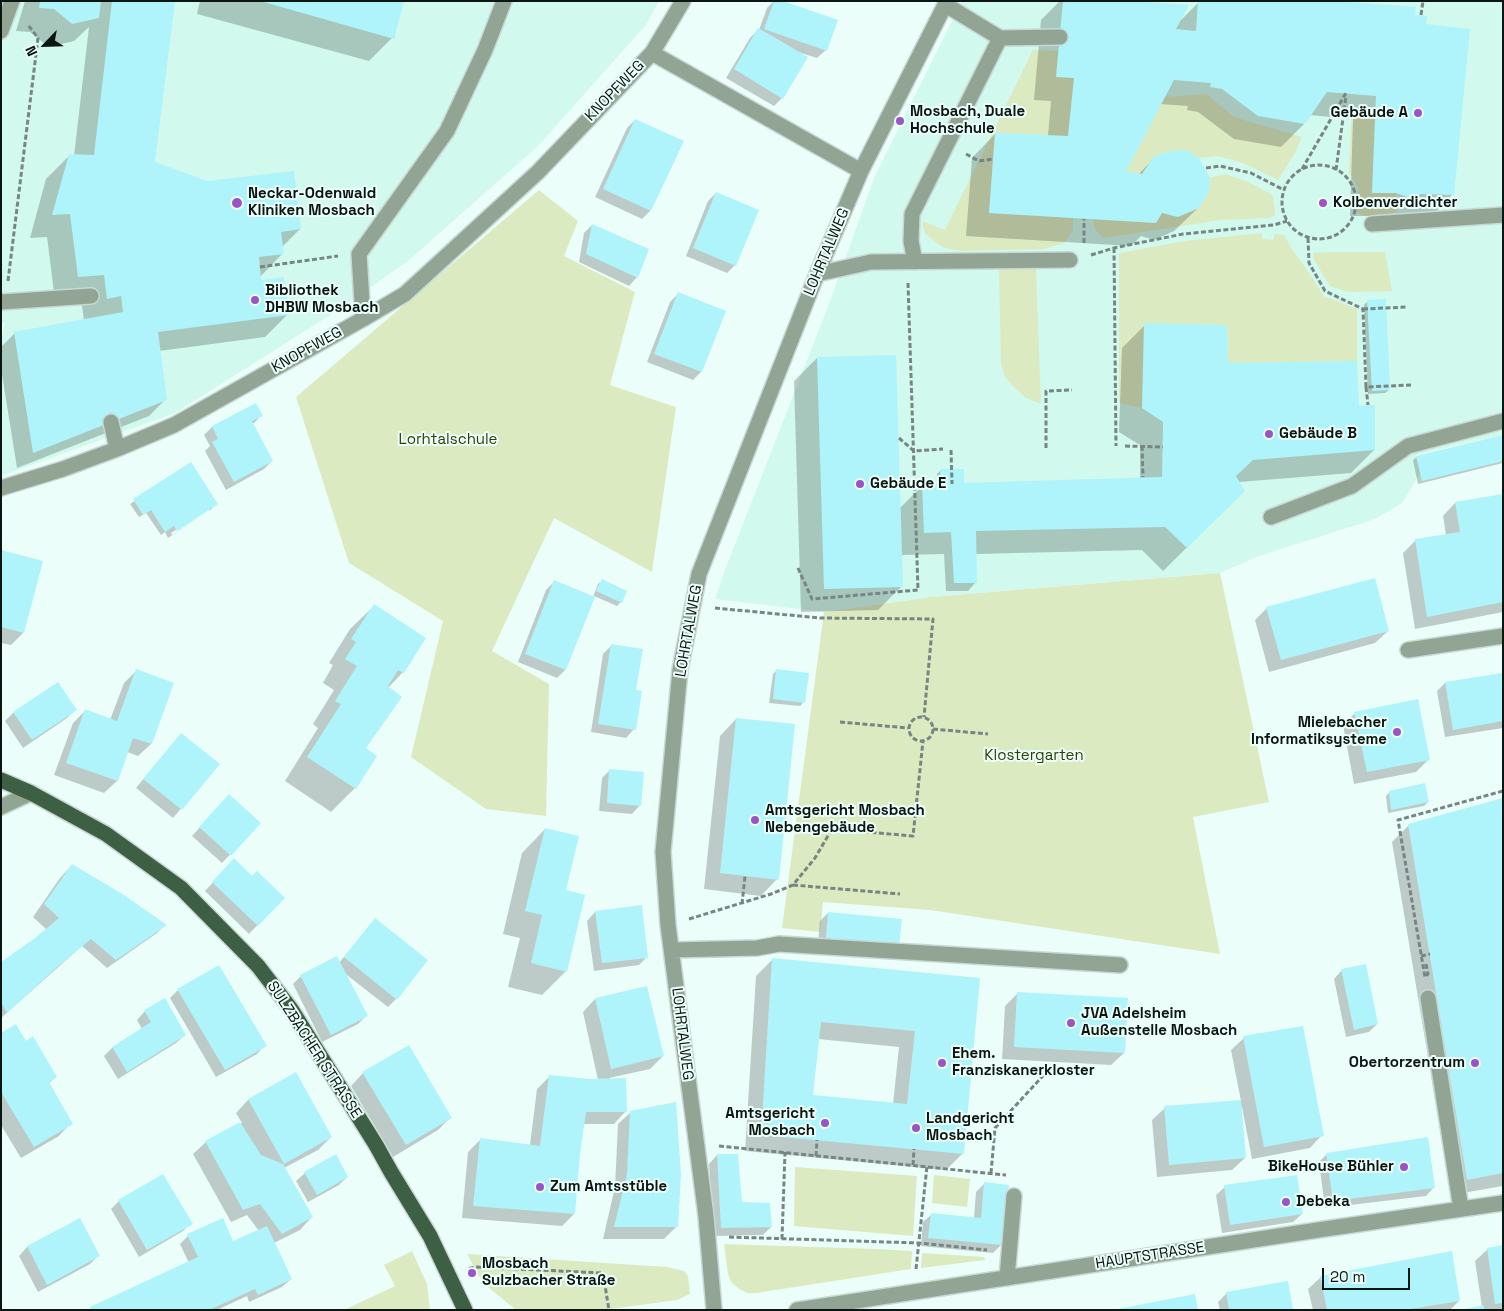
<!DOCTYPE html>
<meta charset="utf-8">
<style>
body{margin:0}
#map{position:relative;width:1504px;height:1311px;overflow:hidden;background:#ecfef9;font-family:"Space Grotesk",sans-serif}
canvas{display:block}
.frame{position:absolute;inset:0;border:2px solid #0b1613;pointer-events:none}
.north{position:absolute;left:20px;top:20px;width:50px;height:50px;-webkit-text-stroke:4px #ecfef9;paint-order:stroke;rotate:246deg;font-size:14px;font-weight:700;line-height:20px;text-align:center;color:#0b1613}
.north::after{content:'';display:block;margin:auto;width:18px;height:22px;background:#0b1613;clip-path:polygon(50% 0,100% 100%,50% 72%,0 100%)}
.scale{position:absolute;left:1322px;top:1268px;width:88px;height:22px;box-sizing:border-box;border:2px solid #0b1613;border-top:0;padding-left:6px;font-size:15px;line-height:18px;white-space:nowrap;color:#0b1613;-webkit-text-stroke:4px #ecfef9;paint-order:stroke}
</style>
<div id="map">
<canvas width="1504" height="1311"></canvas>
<div class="frame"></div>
<div class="north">N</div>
<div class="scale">20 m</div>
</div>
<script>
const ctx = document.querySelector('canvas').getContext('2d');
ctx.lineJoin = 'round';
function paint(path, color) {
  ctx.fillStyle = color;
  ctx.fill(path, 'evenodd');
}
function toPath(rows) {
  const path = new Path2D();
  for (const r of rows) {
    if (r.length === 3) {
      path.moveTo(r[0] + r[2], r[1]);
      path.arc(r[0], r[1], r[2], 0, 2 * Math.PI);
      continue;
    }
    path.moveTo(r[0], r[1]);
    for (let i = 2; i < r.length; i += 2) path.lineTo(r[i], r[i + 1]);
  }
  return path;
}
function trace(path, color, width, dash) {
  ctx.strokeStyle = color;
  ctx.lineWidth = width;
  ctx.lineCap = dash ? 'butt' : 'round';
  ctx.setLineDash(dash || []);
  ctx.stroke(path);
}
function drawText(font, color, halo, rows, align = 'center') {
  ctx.font = font + ' "Space Grotesk",sans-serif';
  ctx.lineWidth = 4;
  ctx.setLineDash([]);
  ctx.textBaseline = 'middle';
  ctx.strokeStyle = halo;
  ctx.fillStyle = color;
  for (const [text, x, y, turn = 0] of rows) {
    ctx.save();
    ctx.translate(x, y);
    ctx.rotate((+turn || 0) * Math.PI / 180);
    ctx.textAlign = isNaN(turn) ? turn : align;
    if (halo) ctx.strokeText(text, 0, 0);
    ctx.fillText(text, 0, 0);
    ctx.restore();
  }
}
const built = toPath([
 [1,1,659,1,646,25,537,147,409,260,343,307,175,413,1,476,1,346,4,323,1,323],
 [962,1,1503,1,1503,435,1416,455,1420,474,1402,503,1375,519,1259,556,1220,573,931,597,824,612,715,599,725,570,829,304,874,178]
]);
const green = toPath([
 [1033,50,1059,51,1056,76,1074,78,1068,136,995,133,989,213,1073,218,1073,230,1064,243,1044,249,962,251,944,248,925,234,922,221,945,230],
 [1206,94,1234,117,1302,137,1295,153,1278,180,1243,163,1218,156,1199,158,1186,150,1171,151,1154,156,1142,174,1126,171,1165,97],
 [1352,106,1375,111,1372,193,1396,193,1396,211,1394,213,1365,216,1359,214,1357,211,1358,187,1349,173],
 [1225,174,1246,181,1269,193,1273,197,1275,212,1274,216,1269,218,1221,220,1104,238,1098,233,1094,226,1093,219,1155,223,1162,213,1178,217,1199,208,1209,191,1210,178],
 [539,190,578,221,564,256,635,292,610,385,676,407,652,572,554,518,492,651,549,684,546,816,486,809,411,757,443,621,349,563,296,397],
 [1262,233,1262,239,1273,240,1275,234,1284,235,1293,251,1307,270,1324,296,1357,309,1357,361,1228,363,1227,325,1145,323,1142,408,1119,403,1119,253,1185,241],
 [1332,252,1385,252,1392,291,1348,292,1330,286,1314,260,1313,253],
 [999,268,1036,269,1041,404,1026,398,1016,389,1005,377,1001,364],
 [1220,573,1269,802,1193,817,1220,954,930,910,823,902,820,932,782,928,824,612,931,597],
 [795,1167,917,1176,913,1236,794,1226],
 [934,1175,970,1179,967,1207,932,1203],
 [724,1244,877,1249,912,1251,911,1269,756,1293,747,1293,739,1289,731,1282,728,1274],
 [412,1251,427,1284,430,1310,344,1310,395,1286,384,1265],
 [922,1253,984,1257,985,1260,921,1268],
 [467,1254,667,1267,684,1271,688,1276,690,1294,677,1300,603,1310,516,1310,483,1283]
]);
const shadow = toPath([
 [25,1,173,1,154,163,300,229,282,247,282,254,260,277,260,281,288,314,265,337,159,351,165,400,149,416,17,468,1,368,1,347,15,333,84,321,81,298,55,300,47,237,30,238,46,179,70,155,74,156,89,27,74,41,49,47,30,32,16,31],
 [200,1,403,1,392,38,369,61,197,14],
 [774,1,826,50,817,58,798,52,782,98,774,106,726,78,750,38,758,30,759,30,767,8],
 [1060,1,1120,1,1179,22,1199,2,1414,16,1424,25,1453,194,1430,218,1394,224,1372,216,1350,216,1353,119,1310,115,1305,123,1281,147,1234,139,1198,112,1187,110,1188,106,1160,104,1124,172,1138,175,1155,157,1198,208,1174,231,1154,240,1141,236,1131,246,966,236,972,158,995,134,1048,136,1051,101,1034,100,1041,20],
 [635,120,682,142,650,211,642,219,595,197,627,128],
 [716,193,735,265,727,273,686,256,708,201],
 [592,225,637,277,629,286,579,262,584,233],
 [678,294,724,312,701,372,693,380,647,362,670,302],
 [1368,301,1389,390,1385,393,1368,394,1364,305],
 [1145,325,1227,364,1358,407,1374,450,1351,473,1239,482,1244,491,1163,571,1142,550,975,554,976,582,968,591,946,591,944,554,901,555,902,586,878,610,801,612,794,381,817,358,899,509,922,486,937,485,937,474,941,470,963,485,1140,479,1140,445,1119,432,1122,348],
 [255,404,261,416,252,425,272,461,264,469,226,490,205,451,210,446,204,435,212,427],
 [1503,436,1503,463,1418,484,1413,460,1417,457],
 [191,464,217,504,209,511,209,508,171,533,172,535,209,511,168,538,165,532,161,535,146,513,139,517,130,504],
 [1503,495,1503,612,1415,629,1403,553,1415,541,1446,535,1443,516,1455,503],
 [1,551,23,633,11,645,1,643],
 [602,581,621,602,617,606,594,596,565,670,557,678,518,662,546,590,554,582,593,597,598,584],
 [374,606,403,672,388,688,364,748,375,756,355,788,331,812,285,781,318,728,313,724,334,690,323,683,333,665,329,663,350,629],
 [1267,608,1388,631,1375,643,1269,672,1255,620],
 [611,646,635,692,634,729,626,738,591,732,603,654],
 [777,670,803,703,800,706,769,703,773,674],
 [136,671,172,684,151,744,138,756,127,752,117,781,104,793,54,775,73,723,85,711,110,720,124,683],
 [1503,674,1503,728,1445,737,1437,691,1445,683],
 [58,683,75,710,67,718,23,748,5,721,13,713],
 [1355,713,1429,759,1416,772,1354,784,1343,725],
 [736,719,777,879,761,896,704,889,720,736],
 [181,734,218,764,173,818,136,788],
 [610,770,640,805,632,814,599,811,602,778],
 [1390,792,1428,802,1424,806,1388,813,1386,796],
 [1503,800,1503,1186,1451,1195,1392,842,1409,825],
 [221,804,260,823,222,863,192,836],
 [545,829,565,891,566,971,542,995,508,987,520,938,503,934,522,853],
 [234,860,252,877,283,898,249,934,205,891],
 [72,865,165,925,157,933,107,968,82,946,1,1018,1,963,47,930,33,917,60,878],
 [595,912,647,957,639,965,594,971,587,921],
 [828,913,900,920,818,946,820,921],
 [375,919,396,999,388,1007,343,972,366,1016,358,1024,322,1042,293,984,301,976,339,963],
 [772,960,979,979,963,1153,946,1170,745,1151,756,976],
 [818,1039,899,1047,893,1104,812,1096],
 [1342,970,1377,1024,1369,1032,1346,1037,1334,979],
 [178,990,265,1045,257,1054,216,1077,170,998],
 [1018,993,1124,1053,1111,1065,1002,1059,1005,1006],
 [595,999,663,1056,650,1069,609,1078,626,1111,614,1124,583,1124,579,1154,574,1214,562,1226,462,1218,468,1152,481,1139,530,1145,537,1089,550,1076,598,1080,583,1012],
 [145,1011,185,1035,176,1043,118,1079,104,1056,112,1048,142,1029,137,1020],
 [1,1034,25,1043,56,1077,48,1084,71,1123,59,1136,21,1158,1,1125],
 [1244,1038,1322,1135,1310,1148,1252,1159,1242,1107,1240,1107,1245,1158,1232,1170,1157,1177,1152,1120,1165,1108,1241,1101,1231,1050],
 [363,1073,451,1117,438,1130,393,1157,351,1086],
 [296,1074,331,1137,318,1150,284,1168,312,1217,300,1230,274,1243,291,1279,282,1287,249,1302,247,1296,217,1310,89,1310,189,1263,180,1244,188,1236,233,1243,259,1231,247,1215,231,1222,193,1154,206,1142,242,1123,236,1113,248,1100],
 [631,1112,677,1226,664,1239,603,1239,615,1187,618,1124],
 [1327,1154,1434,1187,1426,1196,1325,1208,1319,1162],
 [717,1155,741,1204,771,1227,763,1235,714,1236,709,1164],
 [305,1173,347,1177,339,1185,308,1202,296,1181],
 [984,1184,1002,1244,993,1253,921,1246,923,1222,932,1214,974,1218,976,1192],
 [1225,1187,1302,1214,1293,1222,1222,1233,1216,1195],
 [119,1201,191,1223,183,1231,139,1257,111,1209],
 [79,1220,98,1256,90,1264,38,1292,19,1256,27,1247],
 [1503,1247,1503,1310,1467,1310,1482,1307,1475,1261,1488,1249],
 [1321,1277,1459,1301,1451,1309,1447,1310,1313,1310,1308,1289],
 [1227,1293,1292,1310,1220,1310,1218,1302]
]);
const building = toPath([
 [40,1,101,1,99,18,72,24,54,9,39,8],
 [112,1,175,1,155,162,207,181,294,171,301,229,281,232,284,254,259,257,261,280,284,277,289,315,158,332,167,400,33,453,14,332,123,312,121,296,107,299,104,275,78,277,70,214,52,215,69,154,94,155],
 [260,1,404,1,394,39],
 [774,1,783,1,838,20,827,51,764,29],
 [1063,1,1136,1,1189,5,1176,29,1196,31,1198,1,1335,1,1416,7,1415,15,1427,16,1426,24,1470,29,1454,195,1419,194,1419,201,1396,193,1372,193,1376,96,1327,92,1305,124,1258,116,1222,89,1210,87,1211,83,1174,80,1126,171,1142,174,1154,156,1171,151,1186,150,1199,158,1210,178,1209,191,1199,208,1178,217,1162,213,1156,223,989,213,995,133,1068,136,1074,78,1056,77],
 [758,28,808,57,783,99,734,69],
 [635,119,684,141,651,211,603,189],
 [716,192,759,210,736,266,693,248],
 [592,224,649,249,638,278,586,254],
 [678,292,726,311,702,372,654,354],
 [1386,299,1390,390,1372,391,1367,300],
 [1144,323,1227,325,1228,363,1357,361,1359,406,1375,405,1375,450,1253,460,1236,476,1245,491,1187,548,1165,527,976,531,977,583,954,583,951,532,924,533,922,485,941,484,940,469,964,469,964,483,1162,477,1163,422,1142,408],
 [896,355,903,587,824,589,817,357],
 [256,403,263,416,252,421,273,461,234,482,212,442,218,439,212,426],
 [1503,435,1503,461,1422,481,1416,456],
 [191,462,218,504,177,531,174,526,165,532,151,510,143,515,133,499],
 [1503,494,1503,602,1427,617,1415,539,1460,532,1455,502],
 [1,550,43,561,24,633,1,627],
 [1375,578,1389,631,1281,660,1266,607],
 [602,579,627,591,622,603,596,591],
 [554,580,595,597,566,670,525,654],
 [374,604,426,638,404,673,398,670,388,686,402,697,366,748,377,756,356,789,307,757,341,704,335,701,357,666,345,659,356,642,351,639],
 [611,644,643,649,636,690,642,691,636,730,598,724],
 [136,669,174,683,152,744,133,738,118,781,66,763,85,709,117,721],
 [776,669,809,673,805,703,773,699],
 [1503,673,1503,721,1453,730,1445,682],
 [58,682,77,710,32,740,13,712],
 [1418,699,1430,760,1367,772,1354,712],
 [736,718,795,724,779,880,720,873],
 [181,733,220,764,182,810,143,779],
 [609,769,644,772,641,806,607,803],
 [1425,783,1429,802,1391,810,1389,791],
 [229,794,261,823,231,856,199,827],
 [1503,798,1503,1173,1467,1180,1408,824],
 [545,828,579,836,566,890,585,895,567,972,531,963,542,915,525,911],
 [234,858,252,876,257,871,285,898,258,926,212,882],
 [72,864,124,895,167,925,116,960,91,939,56,968,7,1013,1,1002,1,962,35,938,59,918,44,904],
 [642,905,648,958,602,963,595,911],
 [828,912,902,919,899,946,826,939],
 [375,918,428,960,397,1000,344,957],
 [337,956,368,1016,331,1035,300,975],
 [772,958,980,978,964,1154,761,1135],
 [821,1022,915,1031,907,1104,813,1095],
 [1366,964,1378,1024,1354,1030,1341,969],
 [219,965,267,1046,225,1070,177,989],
 [647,986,664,1056,611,1069,595,998],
 [1017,992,1128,998,1125,1053,1014,1047],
 [165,998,186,1035,127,1072,112,1047,151,1022,144,1010],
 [16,1024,26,1041,33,1036,57,1077,49,1082,73,1124,34,1147,1,1092,1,1033],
 [1303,1026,1324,1136,1264,1147,1243,1036],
 [409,1045,452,1118,406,1145,362,1072],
 [296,1072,332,1137,284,1164,248,1099],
 [549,1075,590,1079,626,1078,627,1112,586,1112,580,1154,575,1214,473,1206,480,1138,540,1146],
 [1241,1100,1246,1158,1169,1165,1164,1106],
 [676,1102,681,1174,678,1227,614,1227,627,1174,630,1111],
 [240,1122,261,1155,283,1164,313,1217,282,1234,260,1204,243,1210,205,1141],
 [1428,1137,1435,1188,1333,1201,1326,1153],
 [336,1154,348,1177,317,1195,304,1172],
 [717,1154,738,1154,742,1202,770,1203,772,1227,721,1228],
 [163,1174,193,1224,147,1250,118,1200],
 [1297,1175,1303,1214,1230,1225,1224,1185],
 [984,1182,1009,1185,1003,1245,928,1238,931,1213,981,1218],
 [80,1218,100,1256,47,1285,27,1246],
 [223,1218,233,1241,267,1226,292,1279,258,1295,255,1289,209,1310,91,1310,90,1307,198,1257,187,1234],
 [1503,1245,1503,1303,1495,1304,1487,1248],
 [1452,1251,1460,1301,1404,1310,1327,1310,1320,1276],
 [1288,1281,1293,1310,1229,1310,1226,1292],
 [1195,1294,1198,1310,1118,1310,1118,1309],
 [1484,1305,1484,1310,1465,1310,1465,1309]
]);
const path = toPath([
 [1209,2,1209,1],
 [1421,15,1423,1],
 [966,154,979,161,993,159],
 [1319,202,37],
 [1206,168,1220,166,1251,173,1284,190],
 [1302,169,1346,93],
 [1336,170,1346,96],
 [1308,238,1309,263,1325,291,1363,309,1366,387,1411,385],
 [1084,243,1084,219],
 [1114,248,1116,446],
 [1091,255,1114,248,1183,234,1274,225,1287,221],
 [260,267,338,256],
 [8,281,38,38,28,25],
 [1363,309,1408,307],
 [1366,387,1368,405],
 [899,438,914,451,943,449],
 [1125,446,1163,447],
 [1142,446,1143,477],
 [1046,448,1046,391,1072,390],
 [951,450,952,484],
 [798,568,812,599,918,590,908,283],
 [715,608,820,618,933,619,924,717],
 [921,729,12],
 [840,722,908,728],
 [933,729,988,734],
 [793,885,900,894],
 [742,904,745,876],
 [689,919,771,894,793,885,815,858,832,829,913,836,923,741],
 [1421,956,1430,954],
 [1426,964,1428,974,1425,977,1398,820,1503,791],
 [719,1146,1006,1175],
 [816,1156,817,1140],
 [913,1165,914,1149],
 [991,1173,995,1128,1052,1066],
 [729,1237,919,1243,987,1250],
 [782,1239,785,1152],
 [469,1269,474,1267,603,1273,609,1310],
 [916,1269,927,1166]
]);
const minor = toPath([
 [946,5,1000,38,1060,37],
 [1,31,12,1],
 [652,53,861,171],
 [1372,224,1503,215],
 [915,262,911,241,912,214,1000,38],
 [817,274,871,262,1070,260],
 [1,302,91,296],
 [363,319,359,254,447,131,485,50,504,1],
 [111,422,117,449],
 [1,488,63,469,117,449,174,425,363,319,405,294,538,172,652,53,683,1],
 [1271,517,1352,486,1408,446,1503,421],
 [1408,650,1503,636],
 [1,807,31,793],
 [672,950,757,948,779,944,1120,965],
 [1428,998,1461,1209],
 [1007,1278,1014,1196],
 [714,1310,706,1216,668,925,663,852,680,670,699,574,817,274,861,171,947,1],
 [797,1310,1318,1230,1503,1203]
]);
const major = toPath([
 [1,780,31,793,106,834,181,888,258,966,291,1009,376,1145,391,1172,430,1236,465,1310]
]);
const markers = [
 [1418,113,5,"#9a54c8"],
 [900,121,5,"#9a54c8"],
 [237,203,6,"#9a54c8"],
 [1323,203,5,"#9a54c8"],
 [255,300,5,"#9a54c8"],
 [1269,434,5,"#9a54c8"],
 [860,484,5,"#9a54c8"],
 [1397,732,5,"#9a54c8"],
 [755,820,5,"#9a54c8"],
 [1071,1023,5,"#9a54c8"],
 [942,1063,5,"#9a54c8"],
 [1475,1063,5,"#9a54c8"],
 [825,1123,5,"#9a54c8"],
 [916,1128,5,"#9a54c8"],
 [1404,1167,5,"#9a54c8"],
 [540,1187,5,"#9a54c8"],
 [1286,1202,5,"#9a54c8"],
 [472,1273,5,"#9a54c8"]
];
const streetNames = [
 ["KNOPFWEG",615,91,-46],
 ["LOHRTALWEG",827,252,-67],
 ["KNOPFWEG",307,350,-29],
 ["LOHRTALWEG",689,631,-80],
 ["LOHRTALWEG",682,1034,83],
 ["SULZBACHER STRASSE",314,1050,57],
 ["HAUPTSTRASSE",1150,1256,-9]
];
const poiNames = [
 ["Mosbach, Duale",910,112],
 ["Hochschule",910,129],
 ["Gebäude A",1408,113,"right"],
 ["Neckar-Odenwald",248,194],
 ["Kliniken Mosbach",248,211],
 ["Kolbenverdichter",1333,203],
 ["Bibliothek",265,291],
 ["DHBW Mosbach",265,308],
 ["Gebäude B",1279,434],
 ["Gebäude E",870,484],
 ["Mielebacher",1387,723,"right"],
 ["Informatiksysteme",1387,740,"right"],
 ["Amtsgericht Mosbach",765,811],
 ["Nebengebäude",765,828],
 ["JVA Adelsheim",1081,1014],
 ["Außenstelle Mosbach",1081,1031],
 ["Ehem.",952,1054],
 ["Franziskanerkloster",952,1071],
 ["Obertorzentrum",1465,1063,"right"],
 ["Amtsgericht",815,1114,"right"],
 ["Mosbach",815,1131,"right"],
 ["Landgericht",926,1119],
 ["Mosbach",926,1136],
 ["BikeHouse Bühler",1394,1167,"right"],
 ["Zum Amtsstüble",550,1187],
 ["Debeka",1296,1202],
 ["Mosbach",482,1264],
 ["Sulzbacher Straße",482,1281]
];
const parkNames = [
 ["Lorhtalschule",448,440],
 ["Klostergarten",1034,756]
];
paint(built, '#d1f9ed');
paint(green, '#dceac1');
paint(shadow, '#0003');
paint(building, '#aef4fa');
trace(minor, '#c8d9d4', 18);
trace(major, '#c8d9d4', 18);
trace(path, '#778682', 3, [5, 2.5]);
trace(minor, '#92a595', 15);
trace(major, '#3d5f44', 15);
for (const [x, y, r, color] of markers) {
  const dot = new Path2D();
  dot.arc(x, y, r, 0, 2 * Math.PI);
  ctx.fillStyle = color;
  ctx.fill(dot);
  trace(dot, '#ecfef9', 2);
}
drawText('15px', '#0b1613', '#ecfef9', streetNames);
drawText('bold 15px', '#0b1613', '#ecfef9', poiNames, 'left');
drawText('15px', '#303d03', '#ecfef9', parkNames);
</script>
